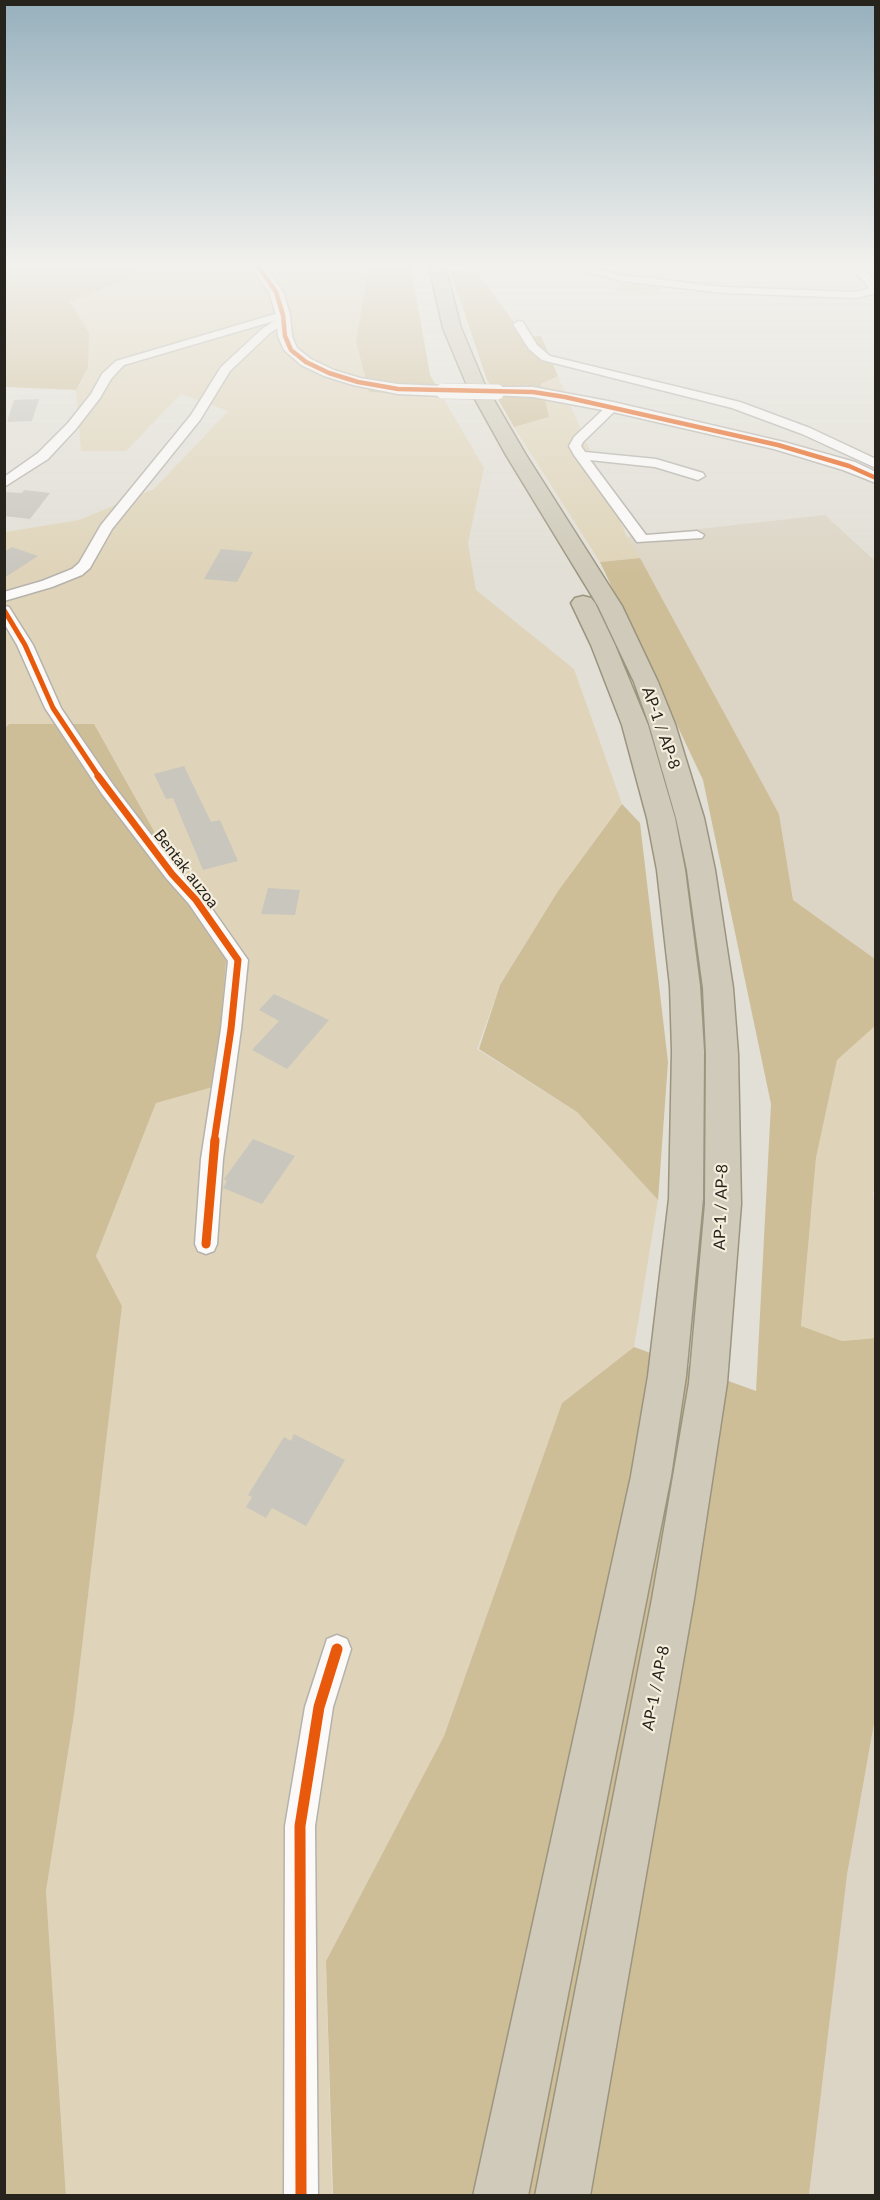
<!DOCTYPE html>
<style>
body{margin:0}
#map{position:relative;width:880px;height:2200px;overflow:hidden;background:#e2dfd6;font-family:Lato,sans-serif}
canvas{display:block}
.frame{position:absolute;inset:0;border:6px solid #27241e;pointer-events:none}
</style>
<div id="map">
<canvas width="880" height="2200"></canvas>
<div class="frame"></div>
</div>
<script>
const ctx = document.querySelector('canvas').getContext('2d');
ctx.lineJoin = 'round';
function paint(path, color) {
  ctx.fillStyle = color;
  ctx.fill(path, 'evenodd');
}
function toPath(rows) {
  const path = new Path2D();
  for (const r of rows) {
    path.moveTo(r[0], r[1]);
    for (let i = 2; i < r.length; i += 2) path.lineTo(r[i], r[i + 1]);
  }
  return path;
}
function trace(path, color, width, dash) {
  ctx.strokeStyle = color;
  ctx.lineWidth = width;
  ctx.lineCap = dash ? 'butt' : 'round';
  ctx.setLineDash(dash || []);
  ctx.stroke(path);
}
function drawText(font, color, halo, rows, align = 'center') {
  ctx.font = font + ' Lato,sans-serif';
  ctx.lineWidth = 4.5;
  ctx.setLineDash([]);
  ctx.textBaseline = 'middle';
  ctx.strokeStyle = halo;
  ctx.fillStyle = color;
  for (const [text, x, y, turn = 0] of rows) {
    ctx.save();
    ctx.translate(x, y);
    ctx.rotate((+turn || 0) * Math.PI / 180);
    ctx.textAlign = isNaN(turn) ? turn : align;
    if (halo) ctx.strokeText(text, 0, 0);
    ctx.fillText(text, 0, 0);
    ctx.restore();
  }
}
const built = toPath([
 [825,515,875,561,875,959,793,900,779,814,627,537],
 [875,1718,875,2195,809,2196,847,1875]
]);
const green = toPath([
 [142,266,369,266,356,341,442,396,484,468,468,543,476,590,574,669,622,804,558,891,500,985,477,1049,577,1112,658,1200,634,1347,562,1403,444,1736,326,1961,332,2195,66,2195,46,1891,74,1715,122,1306,96,1256,156,1103,9,724,5,729,5,532,79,520,154,489,228,411,181,394,126,451,81,451,76,390,88,368,70,302,125,280],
 [618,283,661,287,656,296,614,291],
 [558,376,627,537,640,558,600,562,514,427,548,417,541,384],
 [875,1026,876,1182,873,1193,876,1219,875,1338,842,1341,801,1327,816,1158,837,1059]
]);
const forest = toPath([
 [5,266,142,266,125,280,70,302,89,333,88,368,76,390,5,387],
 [369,266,411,266,430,375,442,396,369,392,356,341],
 [450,270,478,274,525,337,541,336,558,376,541,384,549,417,514,427,487,380],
 [640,558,779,814,793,900,875,959,875,1026,837,1060,816,1158,801,1326,842,1341,876,1338,875,1718,847,1875,809,2195,333,2195,326,1961,444,1736,562,1403,634,1347,756,1391,771,1104,703,780,600,562],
 [9,724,94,724,226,960,216,1086,156,1103,96,1256,122,1306,74,1715,46,1891,66,2196,4,2195,4,729],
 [622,804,640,823,668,1062,658,1200,577,1112,479,1049,500,985,558,891]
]);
const building = toPath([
 [39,399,32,421,7,422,14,400],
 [24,490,50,493,30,519,4,516,4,492,22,493],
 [12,547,38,556,4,578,4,552],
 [221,549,253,552,237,582,204,579],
 [184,766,211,822,220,820,238,861,203,870,173,798,166,799,154,774],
 [268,888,300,890,295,915,261,914],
 [274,994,329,1020,287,1069,252,1050,279,1021,259,1010],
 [253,1139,295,1156,262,1204,223,1188,227,1181,224,1179],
 [294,1434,345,1460,306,1526,272,1508,266,1518,246,1507,252,1497,248,1495,284,1437,291,1441]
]);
const minor = toPath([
 [567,266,586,266,621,275,724,287,857,292,869,288,850,266,861,266,876,282,876,293,857,298,724,293,621,281,567,266],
 [282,312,287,315,287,322,270,333,230,371,200,420,112,529,90,568,82,575,52,587,4,601,4,592,42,581,72,569,79,563,101,525,191,415,221,367,262,329,274,321,124,365,111,379,100,398,76,429,48,459,4,487,4,477,38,453,68,423,91,394,102,374,116,361,282,312],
 [519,321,523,322,537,345,550,356,740,402,810,428,876,459,876,468,802,434,732,408,542,360,529,349,513,324,519,321],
 [613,403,619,407,583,442,581,446,585,452,656,459,703,473,705,476,698,480,655,467,590,460,646,535,697,531,704,535,702,538,637,542,574,455,569,446,574,437,609,404,613,403],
 [4,606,9,607,33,645,61,708,77,732,114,786,178,870,203,896,248,960,241,1029,223,1159,217,1244,214,1251,206,1254,198,1251,195,1244,201,1159,221,1029,228,961,189,904,166,878,102,794,45,708,17,645,4,623,4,606],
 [337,1635,347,1639,351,1649,333,1707,315,1826,318,2196,284,2196,285,1826,305,1707,327,1639,337,1635]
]);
const tertiary = toPath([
 [251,266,265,266,283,292,290,315,292,336,297,348,311,359,334,370,360,378,398,384,443,386,451,391,443,396,398,394,353,385,324,376,301,365,284,350,278,336,276,315,269,292,251,266],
 [497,387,533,387,613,402,784,442,855,462,876,472,876,483,843,470,774,449,613,412,533,397,492,395,489,392,492,389,497,387]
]);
const motorway = toPath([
 [429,266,445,266,461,328,484,383,526,455,622,606,658,682,675,724,704,818,715,870,733,988,738,1054,741,1204,727,1383,694,1599,590,2196,535,2196,652,1599,689,1383,705,1204,706,1054,703,988,687,870,676,818,649,724,634,682,598,606,506,455,466,383,443,328,429,266],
 [583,596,591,598,595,603,615,645,648,725,675,818,685,870,700,986,704,1051,703,1199,686,1376,671,1476,528,2196,473,2196,631,1476,648,1376,669,1199,672,1051,670,986,657,870,647,818,622,725,591,645,571,603,575,598,583,596]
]);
const tertiaryBridge = toPath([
 [443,391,497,392]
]);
const cyclewayFar4 = toPath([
 [258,266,276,292,283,315,285,336,291,350,306,362,329,373,358,382,398,389,533,392,565,397,778,445,849,466,876,478]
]);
const cyclewayFar3 = toPath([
 [4,610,25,645,53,708,99,777]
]);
const cyclewayFar2 = toPath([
 [98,776,172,874,196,900,238,960,231,1029,214,1142]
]);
const cyclewayFar1 = toPath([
 [206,1244,215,1140]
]);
const cycleway = toPath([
 [301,2196,300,1826,319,1707,337,1649]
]);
const streetNames = [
 ["AP-1 / AP-8",661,728,71],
 ["Bentak auzoa",186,869,52],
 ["AP-1 / AP-8",721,1207,-88],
 ["AP-1 / AP-8",656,1688,-79]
];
paint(built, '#dcd5c5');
paint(green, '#dfd4b9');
paint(forest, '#cebe98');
paint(building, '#c9c6be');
trace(minor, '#b5b2ab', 3);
trace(tertiary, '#b5b2ab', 3);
trace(motorway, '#9b947f', 3);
paint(minor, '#fbfaf9');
paint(tertiary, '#fbfaf9');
paint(motorway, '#cfcab9');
trace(tertiaryBridge, '#b5b2ab', 16, []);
trace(tertiaryBridge, '#fbfaf9', 15);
trace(cyclewayFar4, '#e8590c', 4.5);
trace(cyclewayFar3, '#e8590c', 5);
trace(cyclewayFar2, '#e8590c', 7);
trace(cyclewayFar1, '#e8590c', 9);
trace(cycleway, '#e8590c', 11);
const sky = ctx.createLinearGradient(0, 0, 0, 574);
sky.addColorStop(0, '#96b0bd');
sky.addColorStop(0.46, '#f2f1ed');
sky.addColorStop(1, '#f2f1ed00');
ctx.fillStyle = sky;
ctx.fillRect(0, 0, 880, 574);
drawText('16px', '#27241e', '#f5eedd', streetNames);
</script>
